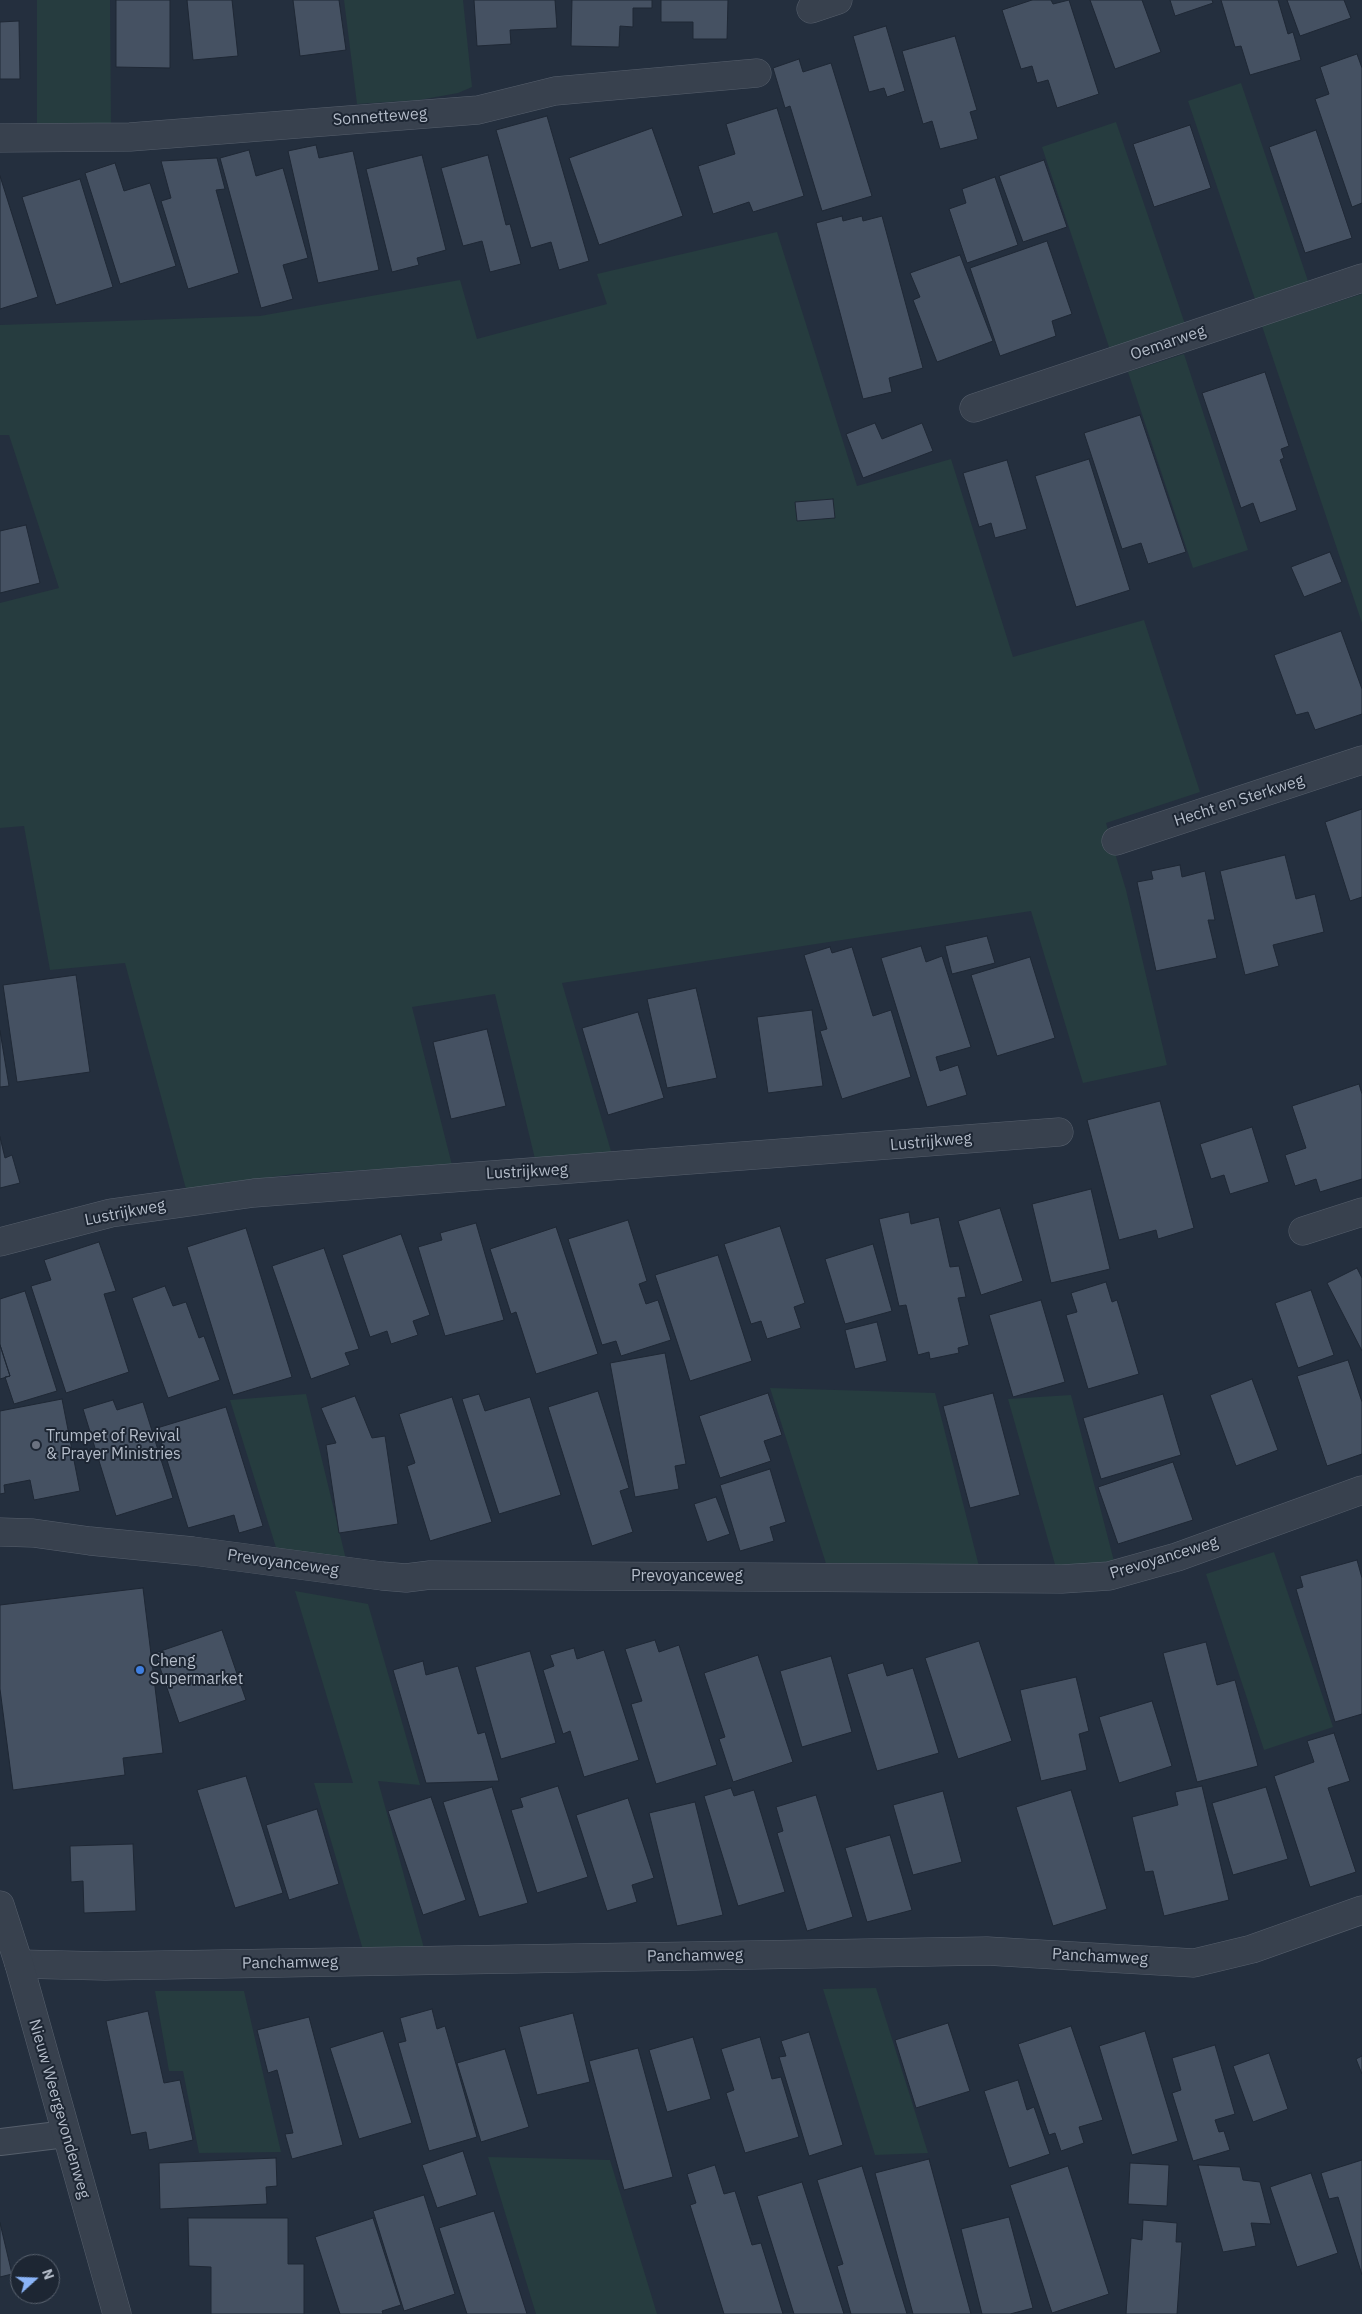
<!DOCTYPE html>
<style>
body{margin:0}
#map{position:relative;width:1362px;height:2314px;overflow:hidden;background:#242f3e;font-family:"IBM Plex Sans",sans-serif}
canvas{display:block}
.north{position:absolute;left:10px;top:2254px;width:50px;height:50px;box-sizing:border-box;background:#1d2633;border:1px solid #59626f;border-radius:50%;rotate:70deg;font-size:14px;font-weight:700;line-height:20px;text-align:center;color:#b4bcc9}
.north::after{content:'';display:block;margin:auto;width:18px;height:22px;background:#8ab4f8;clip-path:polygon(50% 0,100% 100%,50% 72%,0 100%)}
</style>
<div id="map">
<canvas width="1362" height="2314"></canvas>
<div class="north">N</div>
</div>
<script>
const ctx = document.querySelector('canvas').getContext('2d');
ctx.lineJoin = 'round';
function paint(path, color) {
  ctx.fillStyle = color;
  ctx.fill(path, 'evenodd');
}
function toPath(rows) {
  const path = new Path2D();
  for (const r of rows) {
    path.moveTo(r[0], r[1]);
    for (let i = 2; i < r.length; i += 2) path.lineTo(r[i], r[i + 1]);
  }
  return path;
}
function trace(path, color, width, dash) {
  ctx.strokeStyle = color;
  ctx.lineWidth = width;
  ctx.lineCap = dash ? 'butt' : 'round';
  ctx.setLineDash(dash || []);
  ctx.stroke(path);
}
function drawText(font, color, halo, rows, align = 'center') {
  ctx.font = font + ' "IBM Plex Sans",sans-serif';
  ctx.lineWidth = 4;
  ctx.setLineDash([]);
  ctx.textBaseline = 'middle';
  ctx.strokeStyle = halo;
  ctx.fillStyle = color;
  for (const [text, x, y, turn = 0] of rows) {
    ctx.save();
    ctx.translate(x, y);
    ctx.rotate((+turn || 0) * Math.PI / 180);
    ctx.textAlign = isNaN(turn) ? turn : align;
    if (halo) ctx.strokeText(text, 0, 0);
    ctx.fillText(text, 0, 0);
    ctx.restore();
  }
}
const green = toPath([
 [37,0,110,0,111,124,37,124],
 [344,0,463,0,472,87,458,93,419,100,357,104],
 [1241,83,1309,284,1256,302,1188,101],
 [1116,122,1186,327,1111,353,1042,147],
 [777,232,857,486,951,459,1013,657,1144,620,1200,792,1106,823,1126,890,1167,1065,1083,1083,1031,911,562,983,613,1158,536,1163,495,994,412,1007,452,1165,294,1174,186,1189,125,963,50,970,24,826,0,828,0,603,59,588,9,435,0,435,0,325,260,316,460,280,477,339,607,304,597,274],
 [1362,294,1362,623,1262,326],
 [1184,354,1248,550,1193,568,1128,372],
 [770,1388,935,1393,983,1582,829,1573],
 [306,1394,350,1576,283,1570,230,1400],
 [1071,1395,1116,1569,1058,1575,1008,1399],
 [1274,1552,1333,1727,1264,1750,1206,1574],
 [295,1591,368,1604,420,1785,378,1781,427,1959,366,1960,314,1783,353,1783],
 [876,1988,928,2153,875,2155,823,1989],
 [155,1991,244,1991,281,2152,199,2153,183,2071,169,2071],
 [488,2157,610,2160,657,2314,536,2314]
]);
const building = toPath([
 [116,0,170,0,170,68,116,67,116,0],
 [187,0,232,0,238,56,193,60,187,0],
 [293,0,339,0,346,50,300,56,293,0],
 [474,0,555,0,557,28,510,30,511,44,477,46,474,0],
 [572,0,652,0,652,8,633,8,633,27,620,26,619,47,571,46,572,0],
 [661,0,728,0,727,39,693,39,693,22,661,22,661,0],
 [1032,0,1051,0,1053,4,1069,0,1099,94,1057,108,1048,80,1037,83,1032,66,1021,69,1002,10,1032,0],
 [1090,0,1142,0,1161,52,1115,69,1090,0],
 [1170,0,1212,0,1213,3,1175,16,1170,0],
 [1221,0,1278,0,1288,34,1293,32,1301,60,1250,75,1241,46,1235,47,1221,0],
 [1287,0,1344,0,1351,18,1300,36,1287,0],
 [19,21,20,79,0,79,0,22,19,21],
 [886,26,905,91,887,97,884,88,869,92,853,36,886,26],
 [955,36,977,110,970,112,978,139,940,149,932,121,923,124,902,51,955,36],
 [1357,54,1362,68,1362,203,1352,207,1315,99,1329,94,1320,67,1357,54],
 [799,59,803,72,831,63,872,196,822,211,790,106,785,108,773,68,799,59],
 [777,108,804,196,753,212,749,202,713,214,698,166,735,154,726,124,777,108],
 [547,116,589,261,559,270,551,242,531,248,496,130,547,116],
 [1190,125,1211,188,1154,207,1133,144,1190,125],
 [652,128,683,216,599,245,569,158,652,128],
 [1316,130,1352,238,1305,253,1269,147,1316,130],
 [316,145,319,158,353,151,379,270,318,283,288,151,316,145],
 [249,150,256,176,283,168,308,258,283,265,293,299,261,308,220,158,249,150],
 [422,155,446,250,417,258,419,265,392,272,366,169,422,155],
 [488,155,506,225,510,224,521,264,490,272,482,241,463,246,441,168,488,155],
 [217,158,225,189,216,190,239,273,188,289,161,201,171,198,161,161,217,158],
 [1044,160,1067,227,1023,242,999,176,1044,160],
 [115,163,124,191,150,183,176,266,120,284,85,173,115,163],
 [0,176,38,297,0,309,0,176],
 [995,177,1018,245,967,263,949,209,966,203,962,189,995,177],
 [80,179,113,287,56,305,22,197,80,179],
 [842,216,843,221,862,216,863,221,882,216,923,368,889,378,892,392,863,399,816,223,842,216],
 [1047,241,1072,314,1052,321,1056,336,1000,356,970,268,1047,241],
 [960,255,993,341,937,362,913,300,920,297,910,273,960,255],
 [1265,372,1289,446,1281,449,1284,458,1280,460,1297,510,1260,523,1253,503,1241,508,1202,393,1265,372],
 [1140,415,1186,552,1148,564,1141,543,1122,549,1084,433,1140,415],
 [875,423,882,439,922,423,933,451,863,478,846,434,875,423],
 [1089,459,1130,590,1076,607,1035,476,1089,459],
 [1007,460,1027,529,995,538,991,523,979,527,963,473,1007,460],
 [833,499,835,518,797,521,795,502,833,499],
 [26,525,40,583,0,593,0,531,26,525],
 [1330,552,1342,582,1304,597,1291,567,1330,552],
 [1341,631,1362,689,1362,714,1315,730,1308,712,1296,715,1274,655,1341,631],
 [1362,809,1362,897,1350,901,1325,822,1362,809],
 [1285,855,1296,899,1315,894,1324,932,1273,945,1279,966,1245,975,1220,871,1285,855],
 [1180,865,1182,877,1205,871,1215,920,1208,920,1217,958,1156,971,1137,882,1153,879,1151,871,1180,865],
 [987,936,995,963,952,974,945,946,987,936],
 [921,946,926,962,942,956,971,1047,936,1057,940,1071,958,1065,967,1095,927,1107,881,958,921,946],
 [830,947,832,953,852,947,873,1016,891,1010,911,1077,842,1099,820,1031,827,1029,804,955,830,947],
 [1030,957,1055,1038,997,1056,971,975,1030,957],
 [76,975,90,1072,17,1082,3,985,76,975],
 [696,988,717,1078,667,1088,647,999,696,988],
 [812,1010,823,1086,768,1093,757,1017,812,1010],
 [638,1012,664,1098,608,1115,582,1028,638,1012],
 [487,1029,506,1106,451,1119,433,1042,487,1029],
 [0,1031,9,1086,0,1087,0,1031],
 [1359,1084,1362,1094,1362,1179,1320,1192,1316,1179,1295,1186,1285,1155,1306,1148,1292,1106,1359,1084],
 [1160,1101,1194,1228,1158,1239,1156,1230,1119,1240,1087,1120,1160,1101],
 [1252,1127,1269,1182,1230,1194,1224,1175,1211,1179,1200,1144,1252,1127],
 [0,1137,5,1158,12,1155,20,1183,0,1188,0,1137],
 [1091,1189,1110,1269,1051,1283,1032,1204,1091,1189],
 [1000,1208,1023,1281,981,1295,958,1221,1000,1208],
 [909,1212,911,1224,939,1217,950,1267,959,1266,966,1297,958,1298,969,1345,958,1348,959,1353,930,1359,929,1352,918,1355,906,1305,899,1306,879,1219,909,1212],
 [628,1220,647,1281,639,1284,646,1304,658,1300,671,1340,621,1356,616,1341,602,1345,568,1239,628,1220],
 [476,1223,504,1320,445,1336,418,1247,442,1240,440,1233,476,1223],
 [780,1226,805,1303,794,1307,801,1328,767,1339,761,1321,751,1324,724,1244,780,1226],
 [556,1227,598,1354,536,1374,516,1312,511,1314,490,1249,556,1227],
 [246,1228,292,1377,233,1395,187,1247,246,1228],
 [401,1234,430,1315,413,1321,418,1335,391,1344,387,1331,370,1337,342,1255,401,1234],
 [99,1242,116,1291,104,1294,129,1372,66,1393,31,1286,51,1280,44,1260,99,1242],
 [873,1244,892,1311,845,1324,825,1259,873,1244],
 [324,1248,359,1349,345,1353,350,1365,311,1379,272,1266,324,1248],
 [718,1255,752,1361,690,1381,655,1275,718,1255],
 [1357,1268,1362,1278,1362,1351,1327,1283,1357,1268],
 [1106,1282,1112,1302,1117,1300,1139,1374,1088,1389,1066,1315,1077,1312,1071,1293,1106,1282],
 [165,1286,173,1306,186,1302,199,1338,204,1336,220,1380,168,1398,132,1298,165,1286],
 [1311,1290,1334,1355,1298,1368,1275,1303,1311,1290],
 [25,1291,57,1391,14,1404,5,1377,10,1376,0,1345,0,1299,25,1291],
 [1041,1300,1065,1382,1013,1397,989,1315,1041,1300],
 [877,1322,887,1361,855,1369,845,1330,877,1322],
 [0,1345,10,1376,0,1379,0,1345],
 [665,1353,686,1464,675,1466,679,1489,635,1497,610,1363,665,1353],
 [1348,1360,1362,1402,1362,1454,1327,1466,1297,1376,1348,1360],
 [1252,1379,1278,1450,1236,1466,1210,1395,1252,1379],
 [598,1391,629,1488,620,1491,633,1532,592,1546,548,1407,598,1391],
 [768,1393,782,1435,764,1441,771,1461,720,1478,699,1416,768,1393],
 [993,1393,1020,1495,970,1508,943,1406,993,1393],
 [479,1394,485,1411,530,1397,561,1495,499,1514,462,1399,479,1394],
 [1163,1394,1181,1455,1101,1479,1083,1418,1163,1394],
 [355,1396,372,1438,385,1436,398,1524,339,1533,326,1445,336,1443,321,1408,355,1396],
 [452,1397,492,1522,430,1541,407,1466,415,1463,399,1414,452,1397],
 [62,1399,80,1491,34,1500,30,1480,4,1485,5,1493,0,1494,0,1411,62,1399],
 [113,1400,117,1410,143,1402,173,1498,116,1516,83,1409,113,1400],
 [226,1407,263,1526,239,1533,234,1515,188,1528,157,1428,226,1407],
 [1173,1462,1193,1520,1118,1544,1098,1487,1173,1462],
 [770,1469,786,1522,770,1527,774,1541,740,1551,720,1485,770,1469],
 [716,1497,730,1534,707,1542,694,1504,716,1497],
 [1357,1560,1362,1578,1362,1714,1335,1722,1296,1589,1303,1587,1300,1576,1357,1560],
 [143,1588,163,1753,123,1758,125,1775,13,1790,0,1689,0,1605,143,1588],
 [222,1630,246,1700,179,1723,155,1653,222,1630],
 [655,1640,659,1652,679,1645,717,1765,656,1784,631,1704,642,1701,625,1649,655,1640],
 [979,1641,1012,1741,958,1759,925,1658,979,1641],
 [1206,1642,1217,1685,1235,1680,1258,1766,1197,1782,1163,1653,1206,1642],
 [574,1648,577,1659,604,1650,639,1760,584,1777,570,1731,563,1734,543,1670,554,1666,550,1655,574,1648],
 [530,1651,556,1743,501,1759,475,1667,530,1651],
 [758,1655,793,1762,733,1782,719,1739,725,1737,704,1673,758,1655],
 [831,1656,852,1732,802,1747,780,1671,831,1656],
 [423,1661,426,1675,458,1666,478,1734,485,1732,499,1781,426,1783,393,1670,423,1661],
 [883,1663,887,1676,913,1668,939,1753,877,1771,847,1674,883,1663],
 [1076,1677,1089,1731,1079,1734,1087,1770,1041,1781,1020,1690,1076,1677],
 [1152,1701,1172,1766,1119,1783,1099,1717,1152,1701],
 [1334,1733,1350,1781,1328,1788,1356,1872,1310,1887,1274,1776,1314,1762,1307,1741,1334,1733],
 [246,1776,283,1893,235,1908,197,1790,246,1776],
 [558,1786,588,1877,537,1893,511,1810,523,1807,520,1798,558,1786],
 [1202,1786,1229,1900,1164,1916,1153,1871,1145,1872,1132,1817,1178,1805,1175,1792,1202,1786],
 [492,1787,528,1903,479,1917,443,1802,492,1787],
 [1266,1787,1288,1859,1233,1875,1212,1803,1266,1787],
 [731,1788,734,1796,754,1790,785,1892,738,1906,704,1796,731,1788],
 [1071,1790,1107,1909,1053,1926,1016,1807,1071,1790],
 [943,1791,962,1862,913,1875,893,1805,943,1791],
 [816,1795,853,1917,807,1931,777,1833,783,1831,776,1807,816,1795],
 [431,1797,466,1900,423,1915,388,1811,431,1797],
 [628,1798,654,1878,632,1885,637,1902,607,1911,576,1815,628,1798],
 [695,1802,723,1915,677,1926,649,1813,695,1802],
 [317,1809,339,1884,289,1900,266,1825,317,1809],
 [890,1835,912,1910,867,1922,845,1848,890,1835],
 [133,1844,136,1911,84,1913,83,1881,71,1882,70,1846,133,1844],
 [432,2009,437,2029,445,2026,477,2137,429,2151,398,2043,406,2041,400,2018,432,2009],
 [148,2011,164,2083,180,2080,193,2140,149,2150,146,2132,131,2135,106,2021,148,2011],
 [573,2013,590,2082,537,2095,519,2027,573,2013],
 [309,2017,343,2145,292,2159,285,2134,293,2133,277,2070,268,2073,257,2030,309,2017],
 [948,2023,970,2091,916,2108,895,2040,948,2023],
 [1071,2026,1103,2120,1079,2127,1084,2143,1061,2151,1055,2133,1049,2135,1018,2044,1071,2026],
 [383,2031,412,2123,359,2139,330,2048,383,2031],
 [1145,2031,1178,2141,1132,2155,1099,2046,1145,2031],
 [809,2032,843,2145,809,2156,779,2057,786,2056,781,2041,809,2032],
 [693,2037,711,2099,667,2112,649,2050,693,2037],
 [760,2037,772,2079,781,2077,799,2137,745,2153,726,2093,734,2090,721,2049,760,2037],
 [1215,2045,1235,2114,1215,2120,1219,2132,1224,2131,1230,2150,1193,2161,1172,2093,1181,2090,1172,2058,1215,2045],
 [638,2048,673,2177,624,2190,589,2061,638,2048],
 [505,2049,529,2127,481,2142,457,2063,505,2049],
 [1269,2053,1288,2109,1253,2122,1233,2066,1269,2053],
 [1362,2056,1362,2074,1356,2059,1362,2056],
 [1018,2080,1027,2110,1034,2107,1050,2154,1009,2168,984,2091,1018,2080],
 [463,2151,477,2195,437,2208,422,2165,463,2151],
 [276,2158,277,2186,266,2187,267,2204,160,2209,159,2163,276,2158],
 [929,2159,971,2314,913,2314,875,2173,929,2159],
 [1362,2160,1362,2275,1338,2197,1329,2199,1321,2173,1362,2160],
 [1130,2163,1169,2165,1167,2206,1128,2204,1130,2163],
 [715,2165,724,2194,735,2191,752,2245,761,2243,783,2314,724,2314,690,2205,696,2203,687,2174,715,2165],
 [1198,2165,1240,2167,1243,2180,1260,2182,1271,2224,1251,2223,1256,2246,1223,2252,1198,2165],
 [862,2166,907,2314,851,2314,837,2266,843,2264,817,2180,862,2166],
 [1068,2166,1109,2294,1052,2313,1010,2185,1068,2166],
 [1311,2173,1338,2253,1297,2267,1270,2187,1311,2173],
 [802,2182,844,2314,794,2314,757,2196,802,2182],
 [424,2195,455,2294,404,2311,373,2211,424,2195],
 [494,2211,527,2314,467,2314,439,2228,494,2211],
 [1009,2217,1033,2308,1010,2314,982,2314,961,2229,1009,2217],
 [188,2218,288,2218,288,2264,304,2264,304,2314,211,2314,211,2267,189,2266,188,2218],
 [373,2218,401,2305,382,2311,383,2314,340,2314,315,2237,373,2218],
 [1143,2220,1177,2223,1176,2242,1182,2242,1177,2314,1126,2314,1131,2238,1142,2240,1143,2220],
 [0,2223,12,2274,0,2277,0,2223]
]);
const service = toPath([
 [0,2142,66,2134]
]);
const minor = toPath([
 [811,9,838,0],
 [0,138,130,137,478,110,555,91,757,73],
 [974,408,1362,278],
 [1116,841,1362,760],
 [1303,1231,1362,1212],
 [0,1242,111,1213,254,1193,1059,1132],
 [0,1532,33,1533,90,1541,193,1551,382,1576,406,1578,430,1575,1062,1579,1109,1576,1177,1557,1362,1490],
 [19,1964,105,1966,987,1951,1194,1963,1252,1949,1362,1910]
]);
const tertiary = toPath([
 [0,1905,19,1964,117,2314]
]);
const markers = [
 [36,1445,5,"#6b7280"],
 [140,1670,5,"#3f7fe0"]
];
const streetNames = [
 ["Sonnetteweg",380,117,-4],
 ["Oemarweg",1168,343,-19],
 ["Hecht en Sterkweg",1239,801,-18],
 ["Lustrijkweg",931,1142,-5],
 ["Lustrijkweg",527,1172,-3],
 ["Lustrijkweg",125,1213,-11],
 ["Prevoyanceweg",1164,1558,-17],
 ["Prevoyanceweg",283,1563,8],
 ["Prevoyanceweg",687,1576],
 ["Panchamweg",695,1956,-1],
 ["Panchamweg",1100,1957,3],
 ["Panchamweg",290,1963,-1],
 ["Nieuw Weergevondenweg",59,2109,74]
];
const poiNames = [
 ["Trumpet of Revival",46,1436],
 ["& Prayer Ministries",46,1454],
 ["Cheng",150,1661],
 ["Supermarket",150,1679]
];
paint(green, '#263c3f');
paint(building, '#455162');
trace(building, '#1f2835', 1);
trace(service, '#565f6c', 28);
trace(minor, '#565f6c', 29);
trace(tertiary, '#565f6c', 29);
trace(service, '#38414e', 26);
trace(minor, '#38414e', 28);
trace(tertiary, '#38414e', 28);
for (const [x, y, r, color] of markers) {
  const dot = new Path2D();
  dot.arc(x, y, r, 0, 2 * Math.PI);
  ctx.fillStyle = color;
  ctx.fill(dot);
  trace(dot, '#1d2633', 2);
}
drawText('16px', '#b4bcc9', '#1d2633', streetNames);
drawText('16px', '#b4bcc9', '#1d2633', poiNames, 'left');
</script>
